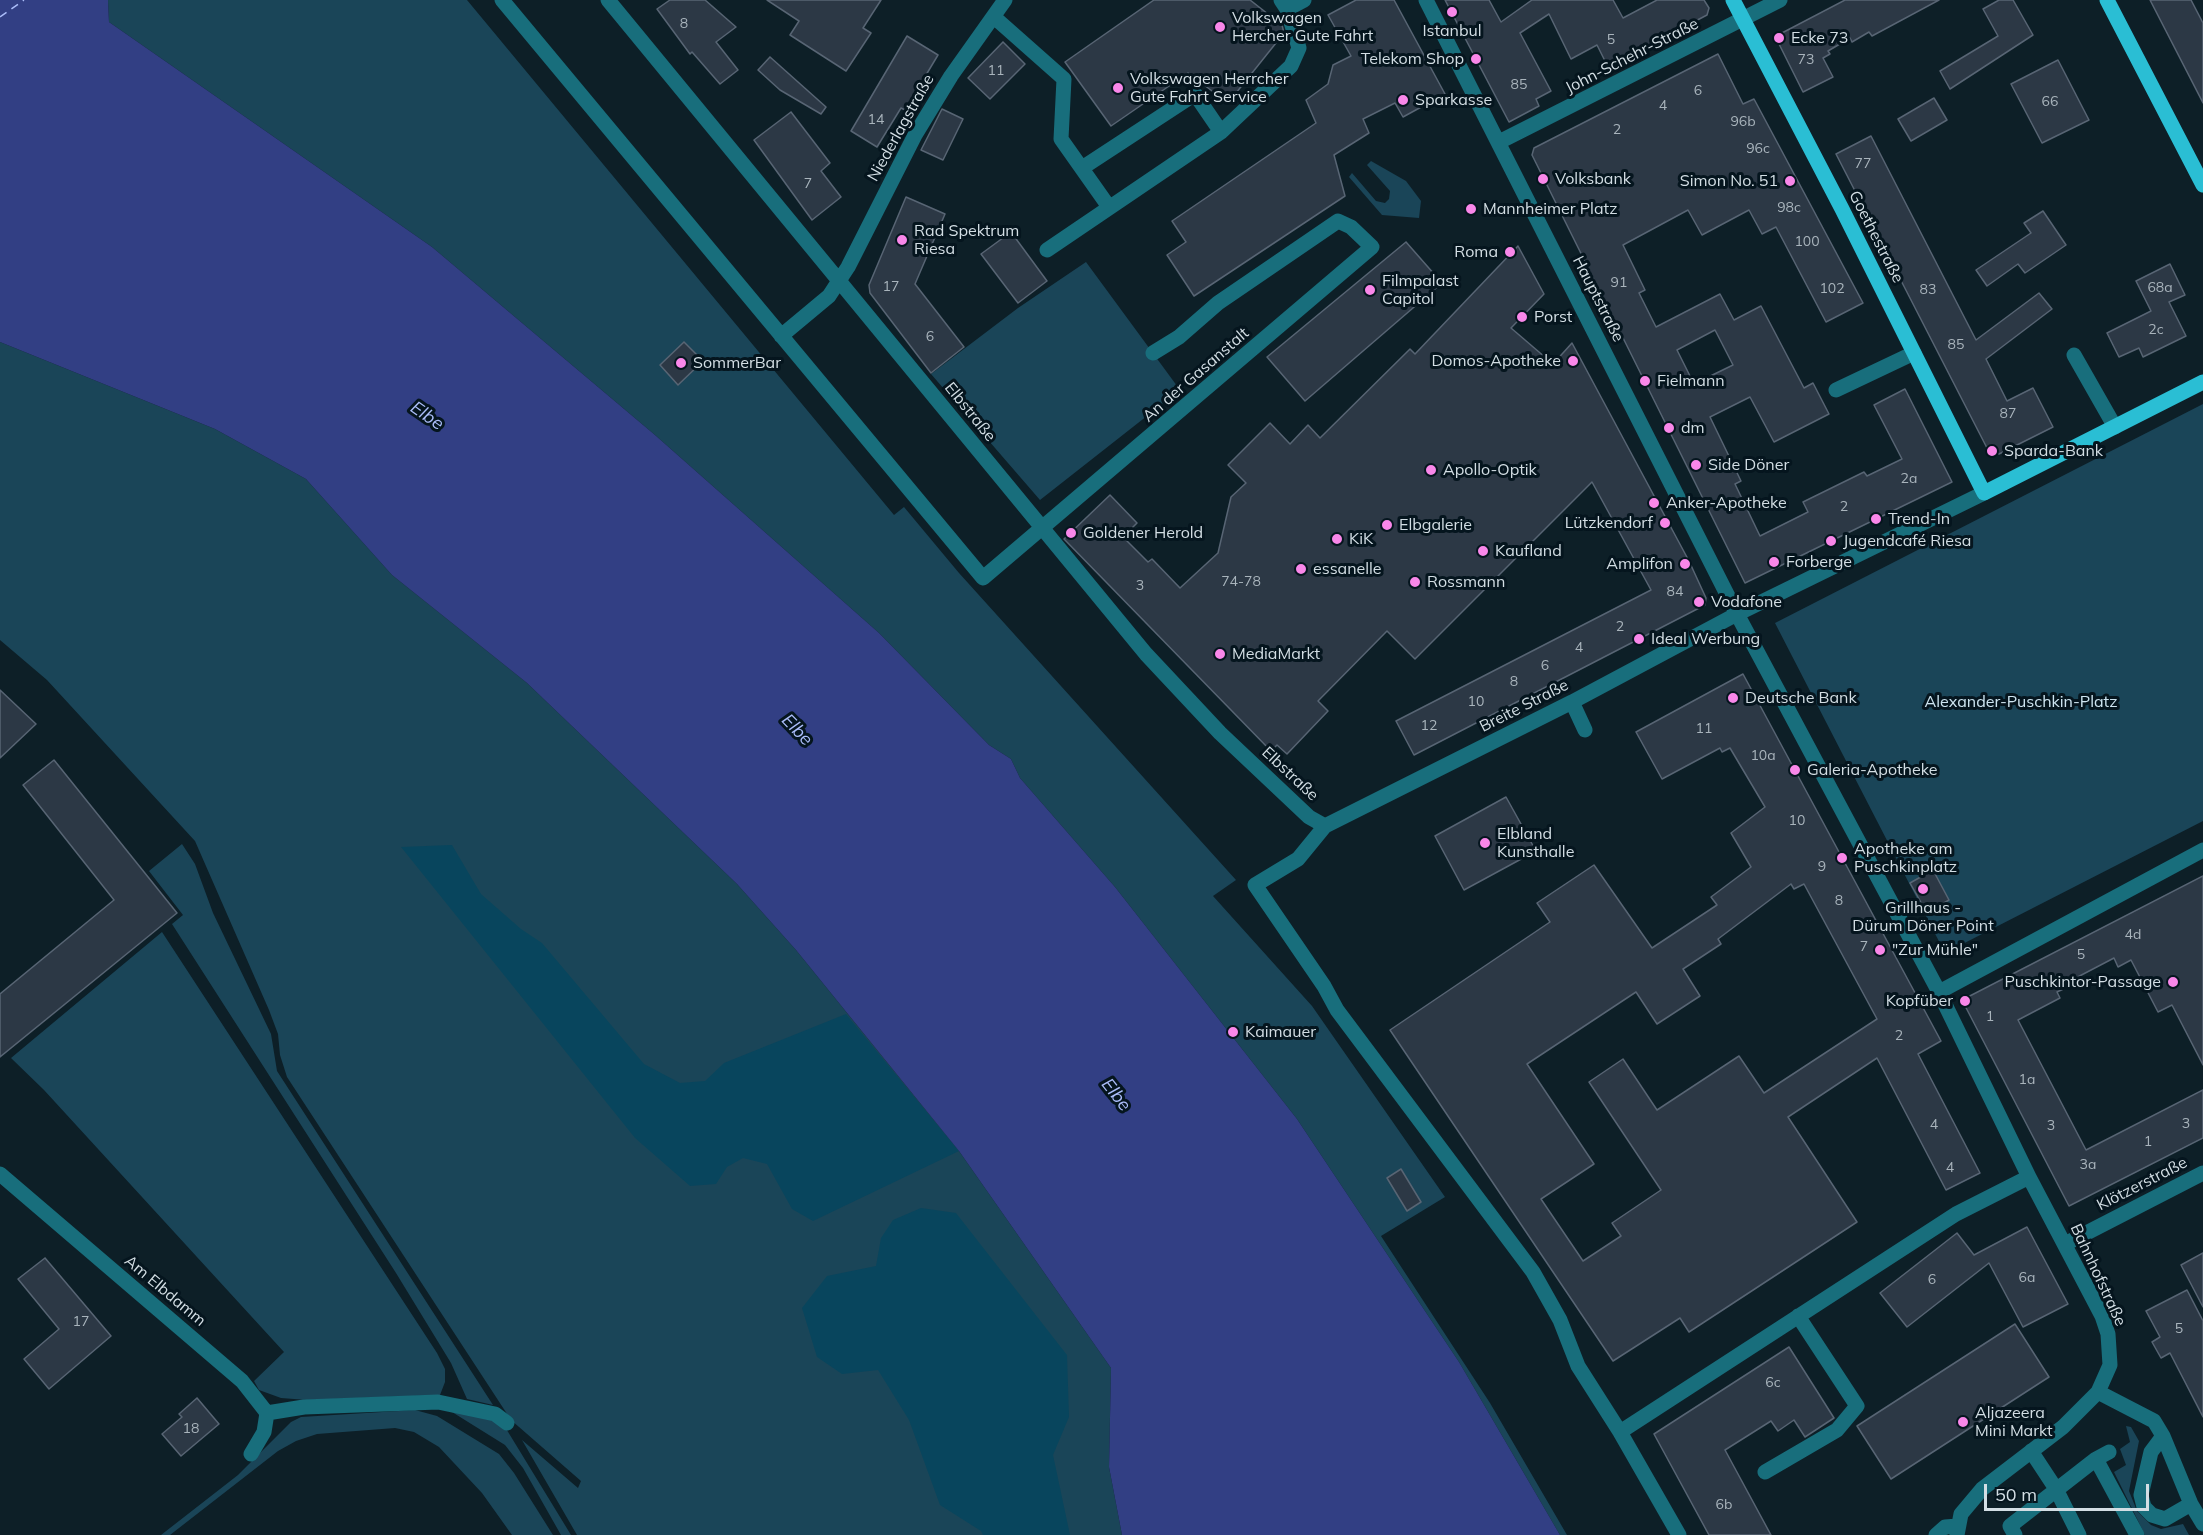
<!DOCTYPE html>
<meta charset="utf-8">
<style>
body{margin:0}
#map{position:relative;width:2203px;height:1535px;overflow:hidden;background:#0d1f27;font-family:Mulish,sans-serif}
canvas{display:block}
.scale{position:absolute;left:1984px;top:1484px;width:165px;height:27px;box-sizing:border-box;border:3px solid #d3dee4;border-top:0;padding-left:8px;font-size:18px;line-height:21px;white-space:nowrap;color:#d3dee4;-webkit-text-stroke:4px #05151e;paint-order:stroke}
</style>
<div id="map">
<canvas width="2203" height="1535"></canvas>
<div class="scale">50 m</div>
</div>
<script>
const ctx = document.querySelector('canvas').getContext('2d');
ctx.lineJoin = 'round';
function paint(path, color) {
  ctx.fillStyle = color;
  ctx.fill(path, 'evenodd');
}
function toPath(rows) {
  const path = new Path2D();
  for (const r of rows) {
    path.moveTo(r[0], r[1]);
    for (let i = 2; i < r.length; i += 2) path.lineTo(r[i], r[i + 1]);
  }
  return path;
}
function trace(path, color, width, dash) {
  ctx.strokeStyle = color;
  ctx.lineWidth = width;
  ctx.lineCap = dash ? 'butt' : 'round';
  ctx.setLineDash(dash || []);
  ctx.stroke(path);
}
function drawText(font, color, halo, rows, align = 'center') {
  ctx.font = font + ' Mulish,sans-serif';
  ctx.lineWidth = 6;
  ctx.setLineDash([]);
  ctx.textBaseline = 'middle';
  ctx.strokeStyle = halo;
  ctx.fillStyle = color;
  for (const [text, x, y, turn = 0] of rows) {
    ctx.save();
    ctx.translate(x, y);
    ctx.rotate((+turn || 0) * Math.PI / 180);
    ctx.textAlign = isNaN(turn) ? turn : align;
    if (halo) ctx.strokeText(text, 0, 0);
    ctx.fillText(text, 0, 0);
    ctx.restore();
  }
}
const green = toPath([
 [108,0,467,0,894,515,904,507,959,573,1236,880,1213,896,1312,1006,1445,1197,1381,1236,1490,1403,1567,1535,1560,1535,1459,1362,1297,1119,1115,887,1020,778,1011,759,989,745,879,633,655,435,432,247,109,22],
 [1371,161,1406,181,1421,201,1419,218,1382,215,1349,177,1352,173,1376,201,1385,203,1389,199,1390,191,1367,165],
 [1086,262,1180,390,1040,500,931,374,1018,308],
 [0,342,215,429,306,479,392,575,527,683,737,884,796,950,959,1151,1111,1368,1109,1467,1122,1535,577,1535,522,1440,578,1488,581,1481,511,1420,287,1077,280,1055,278,1034,269,1010,195,841,47,680,0,640],
 [2203,404,2203,821,1945,953,1775,623],
 [182,844,195,864,213,913,271,1034,277,1071,493,1405,467,1399,451,1363,396,1273,172,924,183,915,149,871],
 [162,932,437,1353,445,1369,445,1382,440,1395,307,1400,281,1398,259,1390,254,1381,284,1352,44,1090,11,1058],
 [444,1407,502,1422,571,1535,561,1535,523,1468,505,1445],
 [415,1410,437,1416,499,1454,514,1473,553,1535,512,1535,482,1493,439,1447,414,1432,395,1428,317,1434,296,1441,278,1451,170,1535,161,1535,238,1475,291,1422,301,1417],
 [2126,1426,2131,1427,2139,1441,2129,1491,2137,1511,2151,1525,2161,1529,2183,1524,2189,1535,2145,1535,2114,1472,2126,1465,2120,1449,2130,1442]
]);
const forest = toPath([
 [452,845,481,894,521,929,542,943,644,1064,680,1083,705,1081,724,1063,846,1014,959,1151,813,1221,792,1209,767,1164,743,1158,727,1167,716,1184,690,1186,635,1138,401,847],
 [921,1208,956,1213,1067,1355,1069,1417,1053,1455,1070,1535,983,1535,981,1531,940,1505,909,1420,878,1370,842,1374,817,1357,802,1308,827,1276,876,1266,881,1238,893,1220]
]);
const water = toPath([
 [0,0,108,0,109,22,432,247,655,435,879,633,989,745,1011,759,1020,778,1115,887,1297,1119,1459,1362,1560,1535,1122,1535,1109,1467,1111,1368,959,1151,796,950,737,884,527,683,392,575,306,479,215,429,0,342]
]);
const ferry = toPath([
 [0,17,24,0]
]);
const building = toPath([
 [670,0,705,0,736,27,716,42,738,70,720,84,692,52,690,54,657,9,670,0],
 [767,0,881,0,863,28,871,33,846,71,790,35,799,21,767,0],
 [1154,0,1250,0,1282,25,1284,33,1228,103,1188,73,1111,126,1065,62,1154,0],
 [1356,0,1394,0,1445,94,1403,117,1395,103,1363,119,1369,133,1334,155,1345,196,1194,296,1167,255,1186,242,1172,221,1316,123,1306,100,1328,84,1333,65,1351,56,1328,15,1356,0],
 [1445,0,1489,0,1501,22,1532,0,1613,0,1623,18,1657,0,1704,0,1709,8,1707,15,1608,67,1597,45,1571,59,1549,14,1520,33,1551,91,1536,99,1539,106,1509,122,1445,0],
 [1845,0,1939,0,1872,36,1869,32,1852,42,1850,38,1828,51,1830,54,1823,58,1833,77,1803,92,1778,42,1780,34,1845,0],
 [1999,0,2013,0,2033,35,1950,89,1940,71,1998,36,1983,9,1999,0],
 [2150,0,2191,0,2203,23,2203,103,2150,0],
 [907,36,938,55,905,110,901,108,877,147,851,131,907,36],
 [1003,42,1025,64,990,99,968,78,1003,42],
 [1718,54,1743,104,1754,99,1863,303,1826,322,1776,227,1762,234,1749,210,1702,235,1688,210,1623,245,1645,290,1639,293,1656,327,1720,294,1734,320,1761,306,1804,388,1813,383,1829,414,1774,442,1750,397,1710,417,1741,481,1735,484,1760,536,1808,512,1803,502,1864,472,1867,476,1902,459,1874,405,1905,389,1952,482,1745,583,1532,155,1534,148,1718,54],
 [1715,330,1733,365,1694,384,1677,350,1715,330],
 [770,57,826,107,821,114,780,90,758,70,770,57],
 [2058,60,2089,120,2042,143,2011,84,2058,60],
 [1934,98,1947,120,1911,141,1898,119,1934,98],
 [942,109,963,119,943,160,921,150,942,109],
 [791,112,830,163,821,171,841,197,812,220,754,140,791,112],
 [1871,136,1976,340,2039,293,2052,309,1986,359,2007,401,2033,388,2053,427,1999,454,1987,448,1836,154,1871,136],
 [906,197,945,214,915,284,964,347,931,373,870,293,869,285,906,197],
 [2043,211,2066,245,2025,273,2018,264,1987,286,1976,270,2031,233,2024,223,2043,211],
 [1011,232,1047,281,1018,303,981,254,1011,232],
 [1406,242,1442,283,1305,401,1267,357,1406,242],
 [1518,246,1544,294,1511,328,1553,364,1572,343,1689,561,1706,598,1705,605,1414,755,1396,721,1651,590,1592,482,1415,659,1387,631,1318,701,1328,711,1287,754,1277,745,1271,751,1064,539,1110,495,1137,523,1123,537,1148,562,1152,559,1180,588,1218,553,1231,497,1246,483,1228,465,1270,423,1290,444,1308,425,1320,438,1410,349,1415,354,1518,246],
 [2170,264,2185,295,2169,302,2186,336,2143,357,2139,348,2119,357,2107,333,2151,311,2136,281,2170,264],
 [684,342,703,361,678,385,660,365,684,342],
 [1743,674,1941,1041,1918,1054,1980,1173,1946,1190,1877,1058,1788,1117,1857,1222,1689,1332,1680,1318,1613,1361,1390,1030,1550,922,1537,903,1594,865,1652,948,1717,905,1711,897,1751,867,1731,833,1765,807,1730,748,1722,752,1720,748,1662,779,1636,732,1743,674],
 [1791,884,1794,889,1804,884,1877,1019,1764,1093,1739,1056,1657,1110,1623,1059,1589,1082,1661,1190,1612,1223,1621,1236,1583,1261,1541,1199,1594,1164,1527,1064,1636,992,1657,1024,1700,996,1683,969,1721,944,1718,939,1791,884],
 [0,690,36,724,0,758,0,690],
 [54,760,177,913,0,1057,0,994,114,900,23,785,54,760],
 [1506,797,1536,851,1464,890,1435,836,1506,797],
 [1933,870,1949,900,1927,913,1910,883,1933,870],
 [2203,876,2203,1065,2172,1005,2158,1012,2131,960,2118,967,2114,958,2070,981,2072,985,2057,992,2060,998,2018,1020,2086,1150,2203,1090,2203,1138,2069,1206,1962,1000,2203,876],
 [1401,1169,1421,1202,1407,1211,1387,1178,1401,1169],
 [2027,1227,2068,1304,2023,1327,1989,1263,1907,1327,1880,1293,1957,1233,1974,1255,2027,1227],
 [2203,1253,2203,1307,2181,1265,2203,1253],
 [45,1258,111,1336,49,1389,24,1359,59,1329,18,1279,45,1258],
 [2187,1290,2203,1321,2203,1417,2170,1353,2161,1358,2152,1342,2160,1337,2146,1311,2187,1290],
 [2015,1324,2049,1377,1891,1479,1857,1426,2015,1324],
 [1789,1347,1834,1418,1805,1437,1794,1420,1778,1431,1771,1421,1725,1450,1771,1535,1709,1535,1654,1434,1789,1347],
 [197,1398,219,1424,181,1456,162,1434,182,1417,179,1414,197,1398]
]);
const minor = toPath([
 [502,0,983,578,1372,247,1351,227,1338,221,1218,303,1179,337,1153,353],
 [608,0,1146,654,1220,733,1309,817,1325,826],
 [1426,0,1737,614,1939,992,2029,1177,2102,1316,2108,1334,2110,1365,2098,1392,2063,1427,1982,1489,1961,1514,1957,1535],
 [1287,9,1304,0],
 [994,17,1064,79,1061,139,1109,207],
 [1499,142,1780,0],
 [1082,168,1195,94,1221,132],
 [1047,250,1221,132,1291,66,1299,48,1287,9,1281,0],
 [781,336,829,296,848,267,915,135,951,76,1005,0],
 [2074,355,2115,427],
 [1836,390,1914,353],
 [1572,702,1585,730],
 [1939,992,2203,850],
 [0,1174,242,1381,267,1413,264,1432,251,1454],
 [2065,1244,2203,1173],
 [2098,1392,2154,1421,2163,1436,2191,1504,2165,1519,2152,1515,2144,1507,2141,1495,2151,1452,2163,1436],
 [267,1413,304,1407,438,1402,495,1414,507,1423],
 [1620,1432,1578,1366,1560,1320,1533,1272,1337,1010,1324,986,1255,885,1298,859,1325,826,1572,702,1737,614,1984,493],
 [2031,1451,2056,1489,2079,1535],
 [2096,1459,2109,1452],
 [1765,1472,1837,1430,1857,1406,1798,1316],
 [2191,1504,2203,1524],
 [1679,1535,1620,1432,1956,1214,2029,1177],
 [1936,1535,1945,1527,1958,1526],
 [2015,1535,2010,1526,2096,1459,2137,1535]
]);
const major = toPath([
 [1733,0,1842,209,1984,493,2203,382],
 [2107,0,2203,185]
]);
const markers = [
 [1452,12,6,"#f987e9"],
 [1220,27,6,"#f987e9"],
 [1779,38,6,"#f987e9"],
 [1476,59,6,"#f987e9"],
 [1118,88,6,"#f987e9"],
 [1403,100,6,"#f987e9"],
 [1543,179,6,"#f987e9"],
 [1790,181,6,"#f987e9"],
 [1471,209,6,"#f987e9"],
 [902,240,6,"#f987e9"],
 [1510,252,6,"#f987e9"],
 [1370,290,6,"#f987e9"],
 [1522,317,6,"#f987e9"],
 [1573,361,6,"#f987e9"],
 [681,363,6,"#f987e9"],
 [1645,381,6,"#f987e9"],
 [1669,428,6,"#f987e9"],
 [1992,451,6,"#f987e9"],
 [1696,465,6,"#f987e9"],
 [1431,470,6,"#f987e9"],
 [1654,503,6,"#f987e9"],
 [1876,519,6,"#f987e9"],
 [1665,523,6,"#f987e9"],
 [1387,525,6,"#f987e9"],
 [1071,533,6,"#f987e9"],
 [1337,539,6,"#f987e9"],
 [1831,541,6,"#f987e9"],
 [1483,551,6,"#f987e9"],
 [1774,562,6,"#f987e9"],
 [1685,564,6,"#f987e9"],
 [1301,569,6,"#f987e9"],
 [1415,582,6,"#f987e9"],
 [1699,602,6,"#f987e9"],
 [1639,639,6,"#f987e9"],
 [1220,654,6,"#f987e9"],
 [1733,698,6,"#f987e9"],
 [1795,770,6,"#f987e9"],
 [1485,843,6,"#f987e9"],
 [1842,858,6,"#f987e9"],
 [1923,889,6,"#f987e9"],
 [1880,950,6,"#f987e9"],
 [2173,982,6,"#f987e9"],
 [1965,1001,6,"#f987e9"],
 [1233,1032,6,"#f987e9"],
 [1963,1422,6,"#f987e9"]
];
const numberNames = [
 ["8",684,24],
 ["5",1611,40],
 ["73",1806,60],
 ["11",996,71],
 ["85",1519,85],
 ["6",1698,91],
 ["66",2050,102],
 ["4",1663,106],
 ["14",876,120],
 ["96b",1743,122],
 ["2",1617,130],
 ["96c",1758,149],
 ["77",1863,164],
 ["7",808,184],
 ["98c",1789,208],
 ["100",1807,242],
 ["91",1619,283],
 ["17",891,287],
 ["68a",2160,288],
 ["102",1832,289],
 ["83",1928,290],
 ["2c",2156,330],
 ["6",930,337],
 ["85",1956,345],
 ["87",2008,414],
 ["2a",1909,479],
 ["2",1844,507],
 ["74-78",1241,582],
 ["3",1140,586],
 ["84",1675,592],
 ["2",1620,627],
 ["4",1579,648],
 ["6",1545,666],
 ["8",1514,682],
 ["10",1476,702],
 ["12",1429,726],
 ["11",1704,729],
 ["10a",1763,756],
 ["10",1797,821],
 ["9",1822,867],
 ["8",1839,901],
 ["4d",2133,935],
 ["7",1864,947],
 ["5",2081,955],
 ["1",1990,1017],
 ["2",1899,1036],
 ["1a",2027,1080],
 ["3",2186,1124],
 ["4",1934,1125],
 ["3",2051,1126],
 ["1",2148,1142],
 ["3a",2088,1165],
 ["4",1950,1168],
 ["6a",2027,1278],
 ["6",1932,1280],
 ["17",81,1322],
 ["5",2179,1329],
 ["6c",1773,1383],
 ["18",191,1429],
 ["6b",1724,1505]
];
const poiNames = [
 ["Volkswagen",1232,18],
 ["Hercher Gute Fahrt",1232,36],
 ["Istanbul",1452,31,"center"],
 ["Ecke 73",1791,38],
 ["Telekom Shop",1464,59,"right"],
 ["Volkswagen Herrcher",1130,79],
 ["Gute Fahrt Service",1130,97],
 ["Sparkasse",1415,100],
 ["Volksbank",1555,179],
 ["Simon No. 51",1778,181,"right"],
 ["Mannheimer Platz",1483,209],
 ["Rad Spektrum",914,231],
 ["Riesa",914,249],
 ["Roma",1498,252,"right"],
 ["Filmpalast",1382,281],
 ["Capitol",1382,299],
 ["Porst",1534,317],
 ["Domos-Apotheke",1561,361,"right"],
 ["SommerBar",693,363],
 ["Fielmann",1657,381],
 ["dm",1681,428],
 ["Sparda-Bank",2004,451],
 ["Side Döner",1708,465],
 ["Apollo-Optik",1443,470],
 ["Anker-Apotheke",1666,503],
 ["Trend-In",1888,519],
 ["Lützkendorf",1653,523,"right"],
 ["Elbgalerie",1399,525],
 ["Goldener Herold",1083,533],
 ["KiK",1349,539],
 ["Jugendcafé Riesa",1843,541],
 ["Kaufland",1495,551],
 ["Forberge",1786,562],
 ["Amplifon",1673,564,"right"],
 ["essanelle",1313,569],
 ["Rossmann",1427,582],
 ["Vodafone",1711,602],
 ["Ideal Werbung",1651,639],
 ["MediaMarkt",1232,654],
 ["Deutsche Bank",1745,698],
 ["Galeria-Apotheke",1807,770],
 ["Elbland",1497,834],
 ["Kunsthalle",1497,852],
 ["Apotheke am",1854,849],
 ["Puschkinplatz",1854,867],
 ["Grillhaus -",1923,908,"center"],
 ["Dürum Döner Point",1923,926,"center"],
 ["\"Zur Mühle\"",1892,950],
 ["Puschkintor-Passage",2161,982,"right"],
 ["Kopfüber",1953,1001,"right"],
 ["Kaimauer",1245,1032],
 ["Aljazeera",1975,1413],
 ["Mini Markt",1975,1431]
];
const streetNames = [
 ["John-Schehr-Straße",1632,56,-27],
 ["Niederlagstraße",901,128,-61],
 ["Goethestraße",1876,237,63],
 ["Hauptstraße",1598,299,63],
 ["An der Gasanstalt",1196,375,-41],
 ["Elbstraße",970,412,51],
 ["Breite Straße",1524,706,-27],
 ["Elbstraße",1290,774,43],
 ["Klötzerstraße",2142,1184,-27],
 ["Bahnhofstraße",2098,1275,65],
 ["Am Elbdamm",165,1291,40]
];
const parkNames = [
 ["Alexander-Puschkin-Platz",2021,702]
];
const waterNames = [
 ["Elbe",427,416,35],
 ["Elbe",797,730,46],
 ["Elbe",1116,1095,52]
];
paint(green, '#1a4558');
paint(forest, '#08455d');
paint(water, '#323f84');
trace(ferry, '#abbdf9', 1.5, [8, 6]);
paint(building, '#2c3845');
trace(building, '#586574', 1.5);
trace(minor, '#186e7c', 15);
trace(major, '#2abed4', 15);
for (const [x, y, r, color] of markers) {
  const dot = new Path2D();
  dot.arc(x, y, r, 0, 2 * Math.PI);
  ctx.fillStyle = color;
  ctx.fill(dot);
  trace(dot, '#05151e', 2);
}
drawText('14px', '#a9b4bc', null, numberNames);
drawText('16px', '#d3dee4', '#05151e', poiNames, 'left');
drawText('16px', '#d3dee4', '#05151e', streetNames);
drawText('16px', '#cee5f1', '#05151e', parkNames);
drawText('italic 18px', '#abbdf9', '#05151e', waterNames);
</script>
